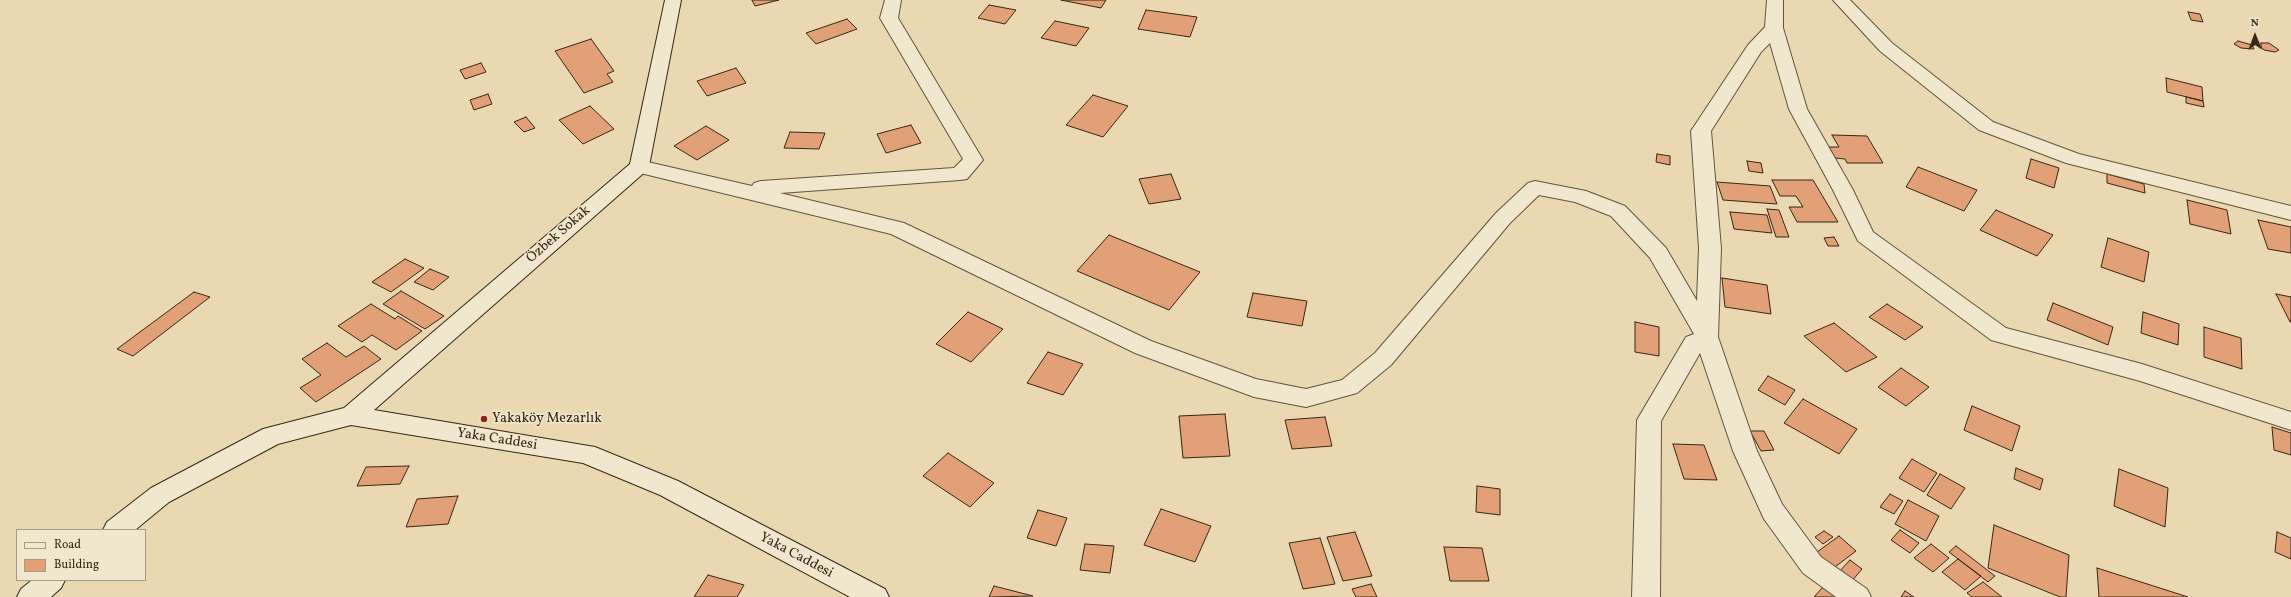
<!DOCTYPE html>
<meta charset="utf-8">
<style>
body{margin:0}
#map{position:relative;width:2291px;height:597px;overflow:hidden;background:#ead8b3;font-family:Vollkorn,serif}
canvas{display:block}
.legend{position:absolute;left:16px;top:529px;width:130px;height:52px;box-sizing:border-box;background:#f1e6ce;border:1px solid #a79a84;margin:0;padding:5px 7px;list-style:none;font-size:12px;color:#382716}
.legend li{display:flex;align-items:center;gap:8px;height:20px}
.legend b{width:20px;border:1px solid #a79a84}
.north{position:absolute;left:2235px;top:16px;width:40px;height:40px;-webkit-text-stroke:3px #f1e6ce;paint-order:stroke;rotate:359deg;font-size:11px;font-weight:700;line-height:16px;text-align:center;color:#382716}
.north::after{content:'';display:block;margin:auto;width:14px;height:18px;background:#382716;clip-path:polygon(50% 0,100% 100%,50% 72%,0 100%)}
</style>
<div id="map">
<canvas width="2291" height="597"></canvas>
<ul class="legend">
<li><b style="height:5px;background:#f1e6ce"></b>Road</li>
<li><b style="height:11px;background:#e1a075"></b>Building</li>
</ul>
<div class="north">N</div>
</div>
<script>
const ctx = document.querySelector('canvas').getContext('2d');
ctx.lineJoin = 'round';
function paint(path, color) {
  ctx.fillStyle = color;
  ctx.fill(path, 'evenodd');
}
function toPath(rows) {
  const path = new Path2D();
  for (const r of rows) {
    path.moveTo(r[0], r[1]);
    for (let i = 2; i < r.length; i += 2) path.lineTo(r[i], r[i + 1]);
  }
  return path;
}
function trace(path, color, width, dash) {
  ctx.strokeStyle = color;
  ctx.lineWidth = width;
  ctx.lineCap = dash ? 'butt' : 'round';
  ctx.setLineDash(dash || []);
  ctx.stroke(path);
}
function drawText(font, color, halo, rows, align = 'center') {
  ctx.font = font + ' Vollkorn,serif';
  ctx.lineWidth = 3;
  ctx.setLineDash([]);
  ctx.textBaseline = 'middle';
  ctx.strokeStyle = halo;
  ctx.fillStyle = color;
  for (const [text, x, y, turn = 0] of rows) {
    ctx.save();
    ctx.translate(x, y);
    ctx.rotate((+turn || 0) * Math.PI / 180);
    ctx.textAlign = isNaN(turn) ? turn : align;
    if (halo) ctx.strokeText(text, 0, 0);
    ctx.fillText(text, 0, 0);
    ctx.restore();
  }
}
const building = toPath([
 [752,0,779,0,755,6,752,0],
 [1061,0,1106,0,1101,8,1061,0],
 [989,5,1016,10,1005,24,978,18,989,5],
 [1146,10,1197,17,1190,37,1138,29,1146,10],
 [2188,12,2200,14,2203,22,2191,20,2188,12],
 [847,19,857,29,816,44,806,33,847,19],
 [1055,21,1089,28,1076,46,1041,38,1055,21],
 [591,39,614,71,607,74,613,82,584,93,555,51,591,39],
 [2238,41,2252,45,2254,49,2241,48,2234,44,2238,41],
 [2261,43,2269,43,2279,50,2275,52,2264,50,2261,47,2261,43],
 [481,63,486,72,465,79,460,70,481,63],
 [736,68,746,83,707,96,697,81,736,68],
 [2166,78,2202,87,2203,101,2167,92,2166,78],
 [488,94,492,104,474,110,470,100,488,94],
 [1093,95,1128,106,1103,137,1066,125,1093,95],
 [2186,97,2203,101,2204,107,2186,103,2186,97],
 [590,106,614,129,583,144,559,120,590,106],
 [526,117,535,128,524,132,514,122,526,117],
 [911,125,921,143,886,153,877,134,911,125],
 [706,126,729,140,697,160,674,146,706,126],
 [790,132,825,133,819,149,784,148,790,132],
 [1832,135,1867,136,1883,163,1847,163,1845,159,1835,158,1829,147,1839,147,1832,135],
 [1657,154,1670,156,1670,165,1656,162,1657,154],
 [2031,159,2059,168,2054,188,2026,178,2031,159],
 [1747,161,1761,163,1763,173,1749,171,1747,161],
 [1918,167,1977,190,1964,211,1906,187,1918,167],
 [1171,174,1181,199,1149,204,1139,179,1171,174],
 [2107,174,2144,184,2145,193,2107,183,2107,174],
 [1772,180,1813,180,1838,222,1797,222,1789,207,1803,207,1796,196,1780,196,1772,180],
 [1717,182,1770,186,1777,204,1723,200,1717,182],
 [2187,200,2227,210,2231,234,2190,224,2187,200],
 [1767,209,1779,210,1789,237,1776,237,1767,209],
 [1996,210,2053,235,2037,256,1980,230,1996,210],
 [1730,212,1767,215,1772,233,1734,229,1730,212],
 [2258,220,2291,227,2291,253,2268,249,2258,220],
 [1109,235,1200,272,1169,310,1077,271,1109,235],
 [1834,237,1839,246,1828,246,1824,238,1834,237],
 [2108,238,2149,252,2144,282,2101,267,2108,238],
 [405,259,424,268,391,292,372,282,405,259],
 [430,269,449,277,433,290,414,282,430,269],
 [1722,278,1767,285,1771,314,1725,307,1722,278],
 [401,291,444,316,425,329,383,304,401,291],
 [194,292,210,297,133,356,117,349,194,292],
 [1253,293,1307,301,1302,326,1247,317,1253,293],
 [2276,294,2291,297,2291,322,2290,322,2276,294],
 [2053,303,2113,327,2108,345,2047,320,2053,303],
 [371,304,395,319,398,316,422,331,396,350,372,335,362,342,338,326,371,304],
 [1887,304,1923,327,1905,340,1869,317,1887,304],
 [968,312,1003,329,971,362,936,344,968,312],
 [2143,312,2179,324,2178,345,2141,333,2143,312],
 [1635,322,1659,327,1659,356,1635,352,1635,322],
 [1834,323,1877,357,1846,372,1804,336,1834,323],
 [2204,327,2241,338,2242,369,2204,357,2204,327],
 [327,343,346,357,364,346,381,359,316,402,300,388,321,375,302,359,327,343],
 [1048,352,1083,364,1063,395,1027,383,1048,352],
 [1901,368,1929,387,1906,406,1878,387,1901,368],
 [1768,376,1795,390,1785,405,1758,390,1768,376],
 [1803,399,1857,429,1839,454,1784,423,1803,399],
 [1972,406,2020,426,2012,451,1964,430,1972,406],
 [1225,414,1230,456,1183,458,1179,416,1225,414],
 [1325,417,1332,446,1292,449,1285,420,1325,417],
 [2272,427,2291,433,2291,455,2274,450,2272,427],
 [1750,431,1764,431,1774,450,1761,451,1750,431],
 [1673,444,1704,445,1717,480,1684,479,1673,444],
 [948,453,994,483,970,507,923,476,948,453],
 [1912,459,1937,473,1924,492,1899,478,1912,459],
 [409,466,400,484,357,486,366,467,409,466],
 [2016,468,2043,479,2040,490,2014,479,2016,468],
 [2119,469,2168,488,2165,527,2114,506,2119,469],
 [1940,474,1965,488,1951,509,1927,495,1940,474],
 [1477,486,1500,489,1500,515,1476,512,1477,486],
 [1890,494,1903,501,1894,514,1880,507,1890,494],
 [458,496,448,524,406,527,417,499,458,496],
 [1908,500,1939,516,1926,541,1895,524,1908,500],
 [1161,509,1211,526,1195,562,1144,545,1161,509],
 [1038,510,1067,518,1056,546,1027,538,1038,510],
 [1994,525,2069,555,2066,597,2060,597,1988,568,1994,525],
 [1900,530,1919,543,1910,553,1891,540,1900,530],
 [1824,531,1833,537,1823,544,1815,537,1824,531],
 [1355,532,1372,576,1343,581,1327,537,1355,532],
 [2277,532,2291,538,2291,559,2275,552,2277,532],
 [1839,536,1856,551,1831,570,1813,555,1839,536],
 [1320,538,1335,584,1303,589,1289,543,1320,538],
 [1085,544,1114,546,1110,573,1080,570,1085,544],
 [1931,544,1949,558,1933,572,1914,558,1931,544],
 [1956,546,1995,576,1988,582,1949,552,1956,546],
 [1444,547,1482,548,1489,581,1450,581,1444,547],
 [1958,559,1981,576,1965,590,1942,572,1958,559],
 [1850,560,1862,569,1851,582,1838,573,1850,560],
 [2097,568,2188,597,2099,597,2097,568],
 [708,575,744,585,737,597,694,597,708,575],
 [1983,582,2002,597,1972,597,1967,593,1983,582],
 [1371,584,1377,597,1356,597,1352,589,1371,584],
 [994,586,1033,596,989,597,994,586],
 [1823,587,1838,597,1814,597,1823,587],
 [1905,591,1914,597,1901,597,1905,591]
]);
const street = toPath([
 [885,0,901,0,898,18,983,160,967,179,960,180,780,193,904,223,1151,341,1256,379,1306,389,1342,380,1375,353,1496,213,1528,183,1535,181,1586,191,1625,206,1666,248,1697,301,1699,248,1691,131,1748,45,1765,27,1767,0,1783,0,1783,28,1807,109,1853,190,1873,232,2006,328,2142,364,2291,412,2291,430,2140,381,1991,340,1858,241,1833,190,1789,109,1770,43,1761,52,1711,131,1721,248,1718,337,1757,451,1782,504,1821,557,1867,589,1871,597,1836,597,1803,573,1764,519,1733,451,1700,353,1661,421,1660,597,1632,597,1637,420,1686,337,1694,334,1650,258,1611,216,1575,202,1539,195,1510,223,1391,365,1357,393,1306,407,1254,397,1135,353,891,234,632,171,629,166,632,161,639,160,752,186,754,183,761,181,954,168,963,159,880,18,885,0],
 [1833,0,1850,0,1892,43,1993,122,2079,154,2291,206,2291,220,2066,163,1979,130,1880,51,1833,0]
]);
const secondary = toPath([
 [665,0,681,0,649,166,646,171,374,410,595,447,678,481,885,589,889,597,850,597,660,495,583,463,351,425,278,444,169,502,135,530,103,530,107,522,151,488,263,429,344,408,630,164,665,0],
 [32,580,65,580,61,588,51,597,17,597,21,589,32,580]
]);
const markers = [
 [484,419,4,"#8f2418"]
];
const streetNames = [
 ["Özbek Sokak",559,235,-41],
 ["Yaka Caddesi",497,440,9],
 ["Yaka Caddesi",796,556,28]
];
const poiNames = [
 ["Yakaköy Mezarlık",492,419]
];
paint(building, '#e1a075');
trace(building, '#382716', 1);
trace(street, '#64533d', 2);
trace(secondary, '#382716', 2);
paint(street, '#f1e6ce');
paint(secondary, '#f1e6ce');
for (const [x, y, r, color] of markers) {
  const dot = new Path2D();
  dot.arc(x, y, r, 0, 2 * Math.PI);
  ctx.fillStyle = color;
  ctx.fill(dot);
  trace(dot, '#f1e6ce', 1.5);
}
drawText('14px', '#382716', '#f1e6ce', streetNames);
drawText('14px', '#382716', '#f1e6ce', poiNames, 'left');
</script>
